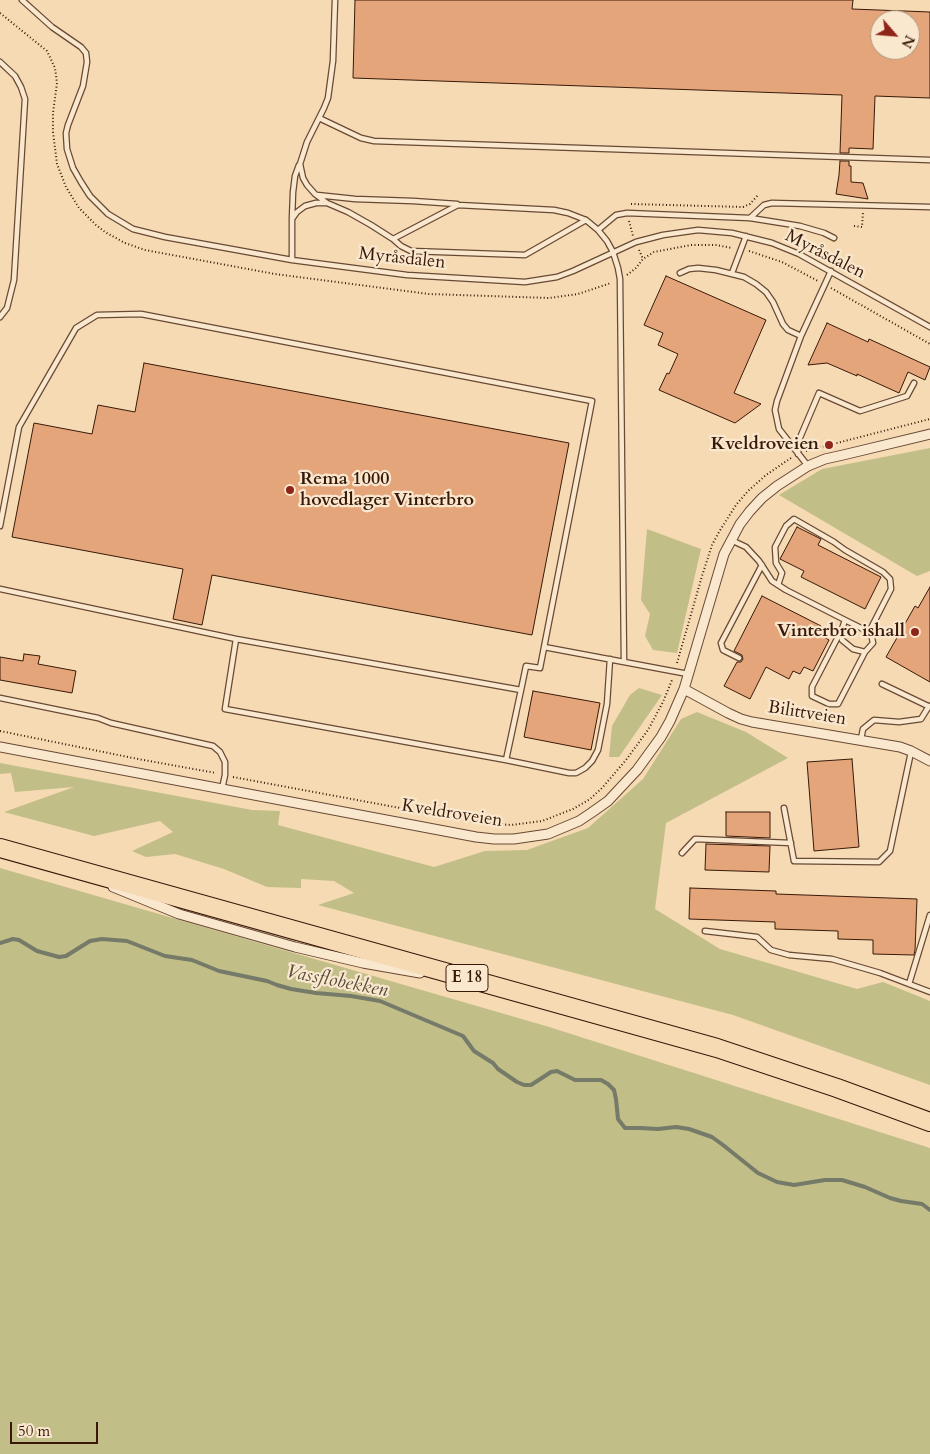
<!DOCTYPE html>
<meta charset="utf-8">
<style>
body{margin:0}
#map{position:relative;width:930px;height:1454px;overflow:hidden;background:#f6dab3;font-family:Cardo,serif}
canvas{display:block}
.north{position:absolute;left:870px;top:10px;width:50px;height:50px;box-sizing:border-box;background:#f9e7ce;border:1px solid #ac957f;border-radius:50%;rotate:117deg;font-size:14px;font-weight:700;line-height:20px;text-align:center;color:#381909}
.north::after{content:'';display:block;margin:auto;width:18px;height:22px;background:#8f2418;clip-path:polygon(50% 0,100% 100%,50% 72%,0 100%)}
.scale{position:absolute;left:10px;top:1422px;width:88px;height:22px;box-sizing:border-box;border:2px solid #381909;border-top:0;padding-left:6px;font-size:15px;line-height:18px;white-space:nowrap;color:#381909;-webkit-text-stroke:4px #f9e7ce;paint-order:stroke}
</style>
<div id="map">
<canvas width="930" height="1454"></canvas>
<div class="north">N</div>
<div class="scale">50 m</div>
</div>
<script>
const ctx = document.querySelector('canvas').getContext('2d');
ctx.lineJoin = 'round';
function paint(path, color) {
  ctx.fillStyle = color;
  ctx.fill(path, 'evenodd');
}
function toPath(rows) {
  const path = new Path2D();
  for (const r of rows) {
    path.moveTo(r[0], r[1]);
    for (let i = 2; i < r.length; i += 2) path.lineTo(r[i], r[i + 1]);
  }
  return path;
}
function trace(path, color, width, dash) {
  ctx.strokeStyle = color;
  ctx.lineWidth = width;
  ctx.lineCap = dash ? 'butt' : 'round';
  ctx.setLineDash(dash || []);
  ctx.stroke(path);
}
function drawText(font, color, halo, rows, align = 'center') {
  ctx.font = font + ' Cardo,serif';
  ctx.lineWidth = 4.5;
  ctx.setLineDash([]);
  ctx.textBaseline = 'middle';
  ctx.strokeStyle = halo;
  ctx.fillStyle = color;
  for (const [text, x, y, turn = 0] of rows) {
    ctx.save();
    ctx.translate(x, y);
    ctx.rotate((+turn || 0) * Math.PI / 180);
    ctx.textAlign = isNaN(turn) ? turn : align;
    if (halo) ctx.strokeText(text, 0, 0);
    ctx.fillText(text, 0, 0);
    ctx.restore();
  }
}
const green = toPath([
 [930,448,930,571,917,576,779,495,822,469],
 [647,529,701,549,677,653,653,650,645,636,650,614,641,600],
 [639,688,662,695,619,757,609,757,612,726,630,695],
 [697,712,746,732,788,758,666,823,655,909,720,949,857,989,883,982,930,1001,930,1085,733,1015,318,905,354,893,334,881,301,879,301,888,267,887,224,869,175,854,146,857,132,851,173,832,160,821,94,836,4,812,74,787,15,792,11,773,0,774,0,763,252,810,280,811,278,825,434,867,485,851,527,850,588,828,643,779,681,719],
 [0,868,546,1026,930,1148,930,1454,0,1454]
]);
const stream = toPath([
 [0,943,13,939,19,940,37,951,59,957,66,956,90,941,102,939,127,941,165,956,192,960,219,971,267,981,277,985,291,989,316,993,351,996,380,1001,463,1036,474,1051,493,1063,498,1069,517,1082,524,1085,531,1085,551,1072,557,1071,575,1080,601,1080,608,1084,614,1090,616,1099,618,1119,625,1128,640,1128,658,1129,676,1127,689,1129,712,1137,723,1145,758,1173,777,1182,794,1185,825,1180,842,1180,865,1187,890,1198,901,1201,922,1204,930,1210]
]);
const building = toPath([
 [355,0,853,0,852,9,930,12,930,98,875,96,873,149,849,148,849,153,840,153,842,95,353,78,355,0],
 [880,20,910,20,910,50,880,50,880,20],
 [840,161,849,161,849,166,851,166,851,182,863,183,868,199,836,194,839,175,840,161],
 [666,276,766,320,734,393,761,404,735,423,659,390,667,373,669,374,678,354,658,345,663,333,644,325,666,276],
 [827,323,868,342,869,339,930,367,925,380,908,372,899,393,857,374,857,376,827,363,808,365,827,323],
 [144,363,569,443,532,635,212,575,202,625,173,619,183,569,12,537,34,423,92,434,98,405,135,412,144,363],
 [797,527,821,539,818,545,881,577,865,609,801,577,804,571,780,559,797,527],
 [930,587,930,682,886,657,915,606,918,608,930,587],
 [762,596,821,626,817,633,829,640,813,671,804,667,800,674,793,671,789,679,766,667,750,699,724,686,737,662,741,662,743,659,742,655,734,651,762,596],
 [24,654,40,656,38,664,76,671,72,693,0,680,0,657,23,661,24,654],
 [533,691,600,703,591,750,524,737,533,691],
 [852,759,859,847,814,851,807,762,852,759],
 [726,812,770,812,770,838,726,836,726,812],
 [706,844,770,846,769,872,705,870,706,844],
 [690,888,776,891,776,894,917,899,915,950,914,955,873,954,873,940,838,939,838,931,775,929,775,922,689,919,690,888]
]);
const path = toPath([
 [0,13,47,51,55,68,57,83,53,113,53,132,57,164,66,187,79,208,96,225,105,232,125,243,145,250,275,274,429,294,549,298,578,294,611,283],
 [631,204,743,207,750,204,758,195],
 [629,221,633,236],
 [854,226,862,227,863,212],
 [639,250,643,259],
 [749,251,782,262,818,281],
 [627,275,636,268,643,259,654,252,691,245,716,245,732,248],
 [831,288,930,344],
 [806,451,930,419],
 [677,663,702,576,712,545,719,532,736,505,748,491,766,475,791,458],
 [0,731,138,759,216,773],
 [233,777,481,823,511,825,542,821,573,809,590,799,602,788,626,760,648,730,663,702,672,680]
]);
const lane = toPath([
 [22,0,52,27,81,47,86,53,87,62,83,86,68,125,66,133,67,149,73,168,81,182,90,196,108,214,133,229,165,237,292,260,407,275,525,282,557,277,573,271,636,242,663,235,698,230,732,233,772,243,799,254,930,327],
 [335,0,333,61,328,98,324,108,307,142,300,164,303,178,307,185,315,194,327,203,348,212,371,225,393,239,401,246,411,251,525,255,586,220],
 [0,62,15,76,21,87,25,99,14,280,7,308,0,317],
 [319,118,361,138,374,141,930,160],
 [317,195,355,199,413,201,457,204],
 [750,218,764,205,772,203,930,207],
 [292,219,293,192,295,176,299,165],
 [598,230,616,215,627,213,750,218,800,226,824,233,834,238],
 [393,239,458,205,554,210,568,213,586,220,598,230,607,241,613,252,618,268,620,279,624,662],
 [292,260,292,219,297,212,305,206,316,203,326,203],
 [680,273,689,269,698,268,716,270,744,277,756,284,766,292,773,302,783,324,788,330,801,336],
 [732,273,746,236],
 [798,454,799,440,819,393,860,411,907,396,914,383],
 [808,466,779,429,775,410,777,401,801,336,831,271],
 [0,526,19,427,76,328,97,315,141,314,592,401,540,668,526,666,521,690,236,639,0,589],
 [731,540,746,547,759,561,772,581,786,590,845,620,871,633,873,643,865,652,853,649,842,640,841,632,845,620],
 [778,585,782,573,776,563,775,547,786,526,794,519,834,542,845,550,883,572,890,579,891,589,869,632],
 [840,633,812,687,812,696,829,704,838,704,865,652],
 [236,639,225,709,506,760,521,690],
 [544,647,688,674],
 [739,658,723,650,721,643,762,565],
 [882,684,930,707],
 [0,698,98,718,111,723,213,746,220,752,225,762,225,775,222,789],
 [861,739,863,729,874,720,899,722,921,719,929,706],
 [506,760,569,773,576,773,585,768,592,761,598,750,607,704,610,659],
 [784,808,794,861,879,862,890,851,911,752],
 [682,853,695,839,791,843],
 [705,931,757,937,771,950,789,955,832,959,880,973,930,992],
 [909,984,930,915]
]);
const street = toPath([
 [684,689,728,713,741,719,752,722,900,747,911,751,930,761],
 [0,747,476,837,494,839,514,839,548,834,579,821,591,813,608,801,637,770,661,737,670,721,684,689,724,554,740,524,750,511,762,498,777,486,808,466,825,459,843,455,930,434],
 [113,887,179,914,295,947,363,963,420,973]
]);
const highway = toPath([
 [0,848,717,1048,837,1088,930,1122]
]);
const markers = [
 [829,445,5,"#8f2418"],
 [290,490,5,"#8f2418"],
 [915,632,5,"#8f2418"]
];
const shields = [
 [467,978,42]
];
const shieldNames = [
 ["E 18",467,978]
];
const streetNames = [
 ["Myråsdalen",825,255,27],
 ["Myråsdalen",402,259,6],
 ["Bilittveien",807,714,9],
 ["Kveldroveien",452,814,9]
];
const poiNames = [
 ["Kveldroveien",819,445],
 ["Rema 1000",300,480,"left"],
 ["hovedlager Vinterbro",300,501,"left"],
 ["Vinterbro ishall",905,632]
];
const waterNames = [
 ["Vassflobekken",337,982,11]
];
paint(green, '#c2be88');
trace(stream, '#757a69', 4);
paint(building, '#e5a57a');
trace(building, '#381909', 1);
trace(lane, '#684934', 7);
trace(street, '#684934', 11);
trace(highway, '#381909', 20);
trace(path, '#381909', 2, [1, 2.5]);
trace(lane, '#f9e7ce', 4.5);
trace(street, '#f9e7ce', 9);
trace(highway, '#f6dab3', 18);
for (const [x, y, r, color] of markers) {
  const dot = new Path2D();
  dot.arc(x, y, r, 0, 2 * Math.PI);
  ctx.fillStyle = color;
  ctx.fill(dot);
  trace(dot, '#f9e7ce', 2);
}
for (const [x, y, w] of shields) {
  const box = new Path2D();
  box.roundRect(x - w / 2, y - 13.5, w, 27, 4);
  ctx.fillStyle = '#f9e7ce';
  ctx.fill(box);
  trace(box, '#381909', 1);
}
drawText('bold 16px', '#381909', null, shieldNames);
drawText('18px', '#381909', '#f9e7ce', streetNames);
drawText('bold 18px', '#381909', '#f9e7ce', poiNames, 'right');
drawText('italic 19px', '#564a39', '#f9e7ce', waterNames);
</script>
